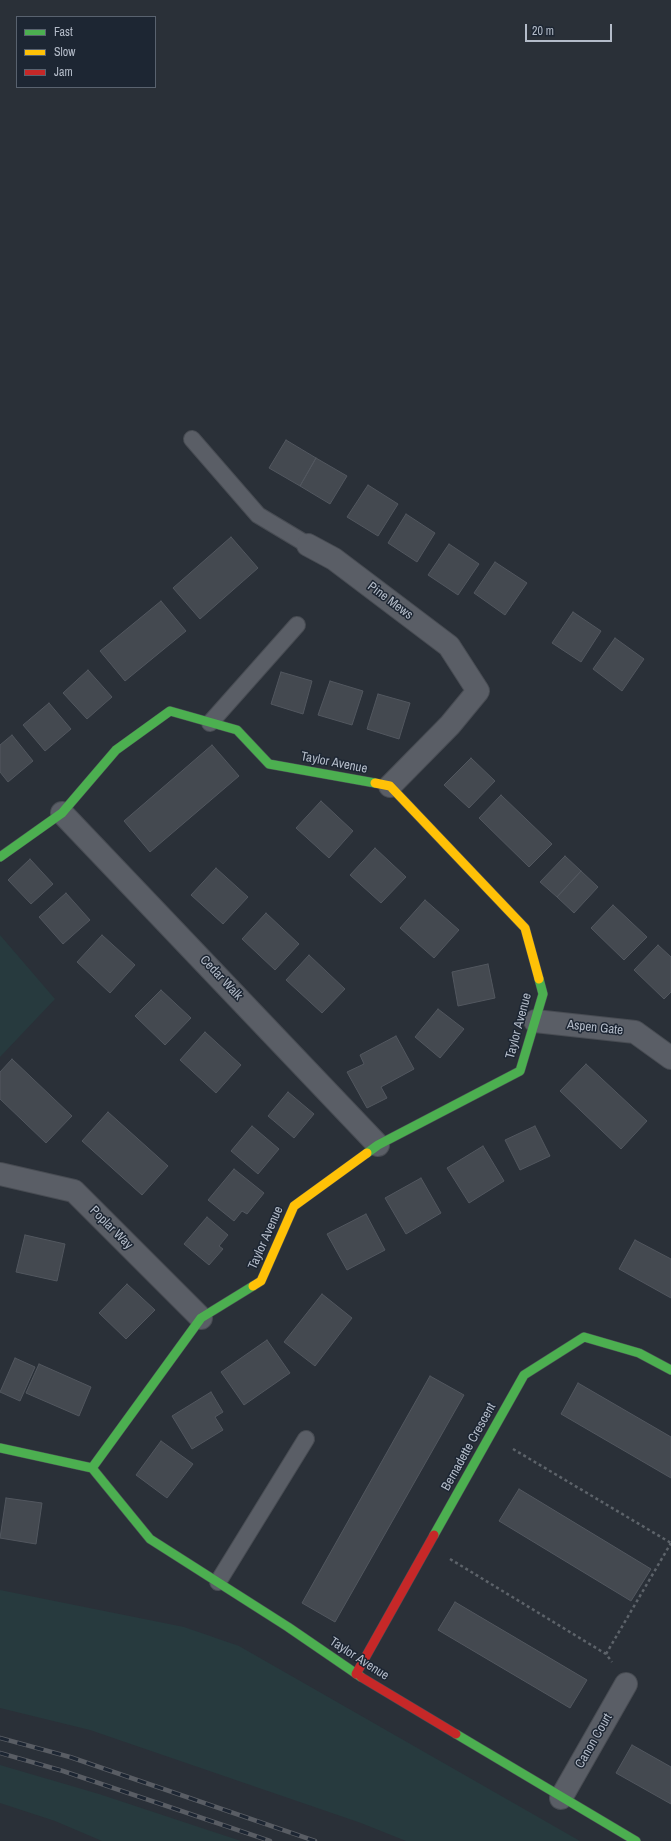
<!DOCTYPE html>
<style>
body{margin:0}
#map{position:relative;width:671px;height:1841px;overflow:hidden;background:#2a3038;font-family:"Archivo Narrow",sans-serif}
canvas{display:block}
.legend{position:absolute;left:16px;top:16px;width:140px;height:72px;box-sizing:border-box;background:#1d2633;border:1px solid #59626f;margin:0;padding:5px 7px;list-style:none;font-size:12px;color:#b4bcc9}
.legend li{display:flex;align-items:center;gap:8px;height:20px}
.legend b{width:20px;border:1px solid #59626f}
.scale{position:absolute;left:525px;top:24px;width:87px;height:18px;box-sizing:border-box;border:2px solid #b4bcc9;border-top:0;padding-left:5px;font-size:12px;line-height:14px;white-space:nowrap;color:#b4bcc9;-webkit-text-stroke:3px #1d2633;paint-order:stroke}
</style>
<div id="map">
<canvas width="671" height="1841"></canvas>
<ul class="legend">
<li><b style="height:5px;background:#4caf50"></b>Fast</li>
<li><b style="height:5px;background:#ffc107"></b>Slow</li>
<li><b style="height:5px;background:#c62828"></b>Jam</li>
</ul>
<div class="scale">20 m</div>
</div>
<script>
const ctx = document.querySelector('canvas').getContext('2d');
ctx.lineJoin = 'round';
function paint(path, color) {
  ctx.fillStyle = color;
  ctx.fill(path, 'evenodd');
}
function toPath(rows) {
  const path = new Path2D();
  for (const r of rows) {
    path.moveTo(r[0], r[1]);
    for (let i = 2; i < r.length; i += 2) path.lineTo(r[i], r[i + 1]);
  }
  return path;
}
function trace(path, color, width, dash) {
  ctx.strokeStyle = color;
  ctx.lineWidth = width;
  ctx.lineCap = dash ? 'butt' : 'round';
  ctx.setLineDash(dash || []);
  ctx.stroke(path);
}
function drawText(font, color, halo, rows, align = 'center') {
  ctx.font = font + ' "Archivo Narrow",sans-serif';
  ctx.lineWidth = 3;
  ctx.setLineDash([]);
  ctx.textBaseline = 'middle';
  ctx.strokeStyle = halo;
  ctx.fillStyle = color;
  for (const [text, x, y, turn = 0] of rows) {
    ctx.save();
    ctx.translate(x, y);
    ctx.rotate((+turn || 0) * Math.PI / 180);
    ctx.textAlign = isNaN(turn) ? turn : align;
    if (halo) ctx.strokeText(text, 0, 0);
    ctx.fillText(text, 0, 0);
    ctx.restore();
  }
}
const green = toPath([
 [0,935,55,999,0,1057],
 [0,1590,184,1627,239,1646,580,1841,406,1841,361,1823,90,1730,0,1708],
 [0,1765,99,1794,241,1841,102,1841,55,1821,0,1803]
]);
const building = toPath([
 [286,440,316,458,300,486,269,468,286,440],
 [316,458,347,476,330,504,300,486,316,458],
 [368,485,398,504,378,536,347,517,368,485],
 [406,514,435,533,417,562,388,543,406,514],
 [231,537,258,568,200,619,173,588,231,537],
 [449,544,479,564,458,595,428,575,449,544],
 [495,562,527,583,505,615,474,593,495,562],
 [161,601,186,631,125,681,100,651,161,601],
 [573,612,601,631,581,662,552,643,573,612],
 [615,638,644,659,622,691,593,669,615,638],
 [88,670,112,697,87,719,63,693,88,670],
 [281,672,312,681,303,714,271,704,281,672],
 [330,681,363,691,352,725,318,715,330,681],
 [378,694,410,703,399,739,367,729,378,694],
 [49,703,71,729,45,751,23,725,49,703],
 [12,735,33,761,8,782,0,772,0,745,12,735],
 [212,745,239,776,150,852,124,821,212,745],
 [471,758,495,781,469,808,444,785,471,758],
 [501,795,552,844,529,867,479,818,501,795],
 [321,801,353,831,329,858,296,828,321,801],
 [375,848,406,877,381,903,350,875,375,848],
 [565,856,581,871,557,897,540,882,565,856],
 [30,859,53,884,31,904,8,880,30,859],
 [216,868,248,897,223,924,191,895,216,868],
 [581,871,598,887,574,913,557,897,581,871],
 [66,893,90,920,63,944,39,917,66,893],
 [425,900,459,930,434,958,400,928,425,900],
 [613,905,647,937,624,960,591,928,613,905],
 [266,913,299,944,275,970,242,939,266,913],
 [102,935,135,965,110,993,77,962,102,935],
 [658,945,671,957,671,992,664,999,634,970,658,945],
 [309,955,345,989,322,1013,286,980,309,955],
 [488,964,495,998,458,1006,452,972,488,964],
 [161,990,191,1018,165,1045,135,1016,161,990],
 [438,1009,464,1029,440,1058,415,1037,438,1009],
 [205,1032,241,1065,216,1093,180,1060,205,1032],
 [396,1036,414,1069,381,1087,387,1098,367,1108,347,1072,364,1064,360,1055,396,1036],
 [12,1059,72,1116,46,1143,0,1099,0,1072,12,1059],
 [586,1064,647,1121,621,1149,560,1091,586,1064],
 [288,1092,314,1114,294,1138,268,1116,288,1092],
 [108,1112,168,1166,142,1195,82,1141,108,1112],
 [252,1126,279,1149,258,1174,231,1151,252,1126],
 [535,1126,550,1156,520,1170,505,1140,535,1126],
 [483,1146,504,1181,469,1203,447,1168,483,1146],
 [234,1169,264,1193,247,1214,242,1211,234,1221,208,1200,234,1169],
 [421,1178,441,1213,406,1234,385,1198,421,1178],
 [366,1214,385,1250,347,1270,327,1234,366,1214],
 [207,1217,228,1235,219,1246,223,1249,209,1265,184,1244,207,1217],
 [25,1235,65,1244,57,1281,16,1272,25,1235],
 [635,1240,671,1259,671,1298,619,1269,635,1240],
 [127,1284,155,1310,126,1339,99,1313,127,1284],
 [322,1294,352,1318,315,1366,284,1342,322,1294],
 [267,1340,290,1373,244,1405,221,1372,267,1340],
 [15,1358,35,1367,20,1401,0,1392,15,1358],
 [39,1364,91,1387,79,1416,26,1393,39,1364],
 [430,1376,464,1395,335,1622,302,1603,430,1376],
 [578,1383,671,1437,671,1478,561,1414,578,1383],
 [211,1392,223,1412,215,1417,223,1430,192,1449,172,1416,211,1392],
 [161,1441,193,1464,167,1498,136,1475,161,1441],
 [519,1489,651,1569,631,1601,499,1521,519,1489],
 [6,1498,42,1503,36,1544,0,1538,6,1498],
 [455,1602,587,1680,570,1708,438,1630,455,1602],
 [632,1745,671,1767,671,1804,616,1773,632,1745]
]);
const path = toPath([
 [513,1449,671,1543],
 [450,1559,606,1654,612,1662],
 [606,1654,671,1543]
]);
const lane = toPath([
 [192,439,258,515,308,545],
 [210,723,297,625],
 [218,1582,306,1439]
]);
const street = toPath([
 [308,545,334,559,449,646,478,691,450,725,390,786],
 [62,813,378,1145],
 [535,1021,635,1032,671,1058],
 [0,1174,74,1191,201,1318],
 [561,1798,626,1684]
]);
const fast = toPath([
 [0,857,62,813,116,750,170,711,237,730,269,764,375,783],
 [367,1153,378,1145,520,1071,543,994,539,979],
 [0,1448,92,1468,150,1539,288,1627,361,1677],
 [92,1468,201,1318,253,1286],
 [434,1535,524,1375,584,1337,639,1353,671,1370],
 [456,1734,636,1841]
]);
const slow = toPath([
 [375,783,390,786,525,928,539,979],
 [253,1286,261,1281,294,1206,367,1153]
]);
const jam = toPath([
 [356,1674,434,1535],
 [361,1677,456,1734]
]);
const rail = toPath([
 [0,1738,70,1757,315,1841],
 [0,1753,63,1771,270,1841]
]);
const streetNames = [
 ["Pine Mews",390,601,37],
 ["Taylor Avenue",334,763,11],
 ["Cedar Walk",221,978,47],
 ["Taylor Avenue",519,1026,-75],
 ["Aspen Gate",595,1028,6],
 ["Poplar Way",111,1228,45],
 ["Taylor Avenue",266,1238,-66],
 ["Bernadette Crescent",469,1447,-61],
 ["Taylor Avenue",359,1659,33],
 ["Canon Court",594,1741,-60]
];
paint(green, '#273a3e');
paint(building, '#444950');
trace(building, '#52575f', 1);
trace(lane, '#484c53', 18);
trace(street, '#484c53', 24);
trace(fast, '#484c53', 10);
trace(slow, '#484c53', 10);
trace(jam, '#484c53', 10);
trace(path, '#5d636a', 2.5, [3, 3]);
trace(lane, '#5a5e66', 16);
trace(street, '#5a5e66', 22);
trace(fast, '#4caf50', 9);
trace(slow, '#ffc107', 9);
trace(jam, '#c62828', 9);
trace(rail, '#595d64', 4.5);
trace(rail, '#1d2633', 3, [9]);
drawText('13px', '#b4bcc9', '#1d2633', streetNames);
</script>
